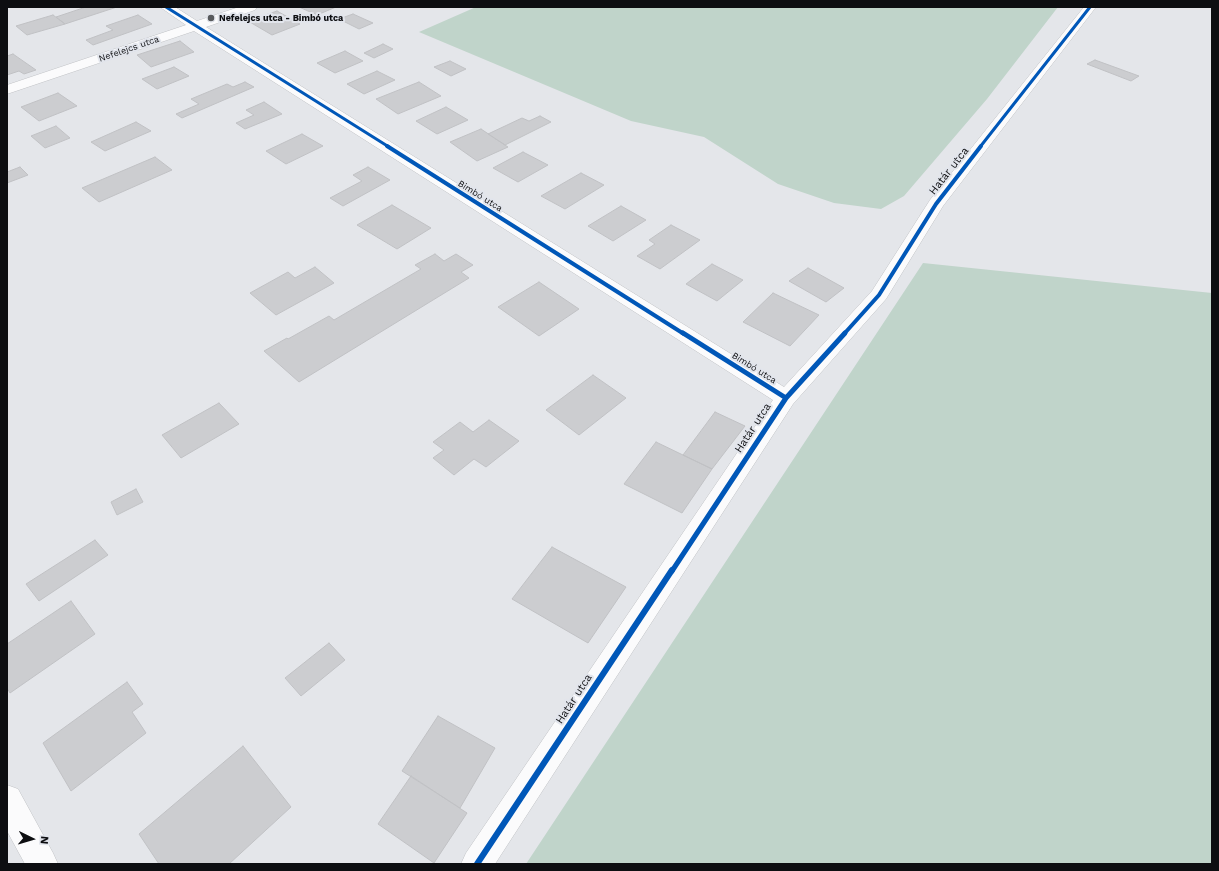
<!DOCTYPE html>
<meta charset="utf-8">
<style>
body{margin:0}
#map{position:relative;width:1219px;height:871px;overflow:hidden;background:#e4e6ea;font-family:"Work Sans",sans-serif}
canvas{display:block}
.frame{position:absolute;inset:0;border:8px solid #0d0e11;pointer-events:none}
.north{position:absolute;left:12px;top:819px;width:40px;height:40px;-webkit-text-stroke:3px #e2e5ec;paint-order:stroke;rotate:95deg;font-size:11px;font-weight:700;line-height:16px;text-align:center;color:#0d0e11}
.north::after{content:'';display:block;margin:auto;width:14px;height:18px;background:#0d0e11;clip-path:polygon(50% 0,100% 100%,50% 72%,0 100%)}
</style>
<div id="map">
<canvas width="1219" height="871"></canvas>
<div class="frame"></div>
<div class="north">N</div>
</div>
<script>
const ctx = document.querySelector('canvas').getContext('2d');
ctx.lineJoin = 'round';
function paint(path, color) {
  ctx.fillStyle = color;
  ctx.fill(path, 'evenodd');
}
function toPath(rows) {
  const path = new Path2D();
  for (const r of rows) {
    path.moveTo(r[0], r[1]);
    for (let i = 2; i < r.length; i += 2) path.lineTo(r[i], r[i + 1]);
  }
  return path;
}
function trace(path, color, width, dash) {
  ctx.strokeStyle = color;
  ctx.lineWidth = width;
  ctx.lineCap = dash ? 'butt' : 'round';
  ctx.setLineDash(dash || []);
  ctx.stroke(path);
}
function drawText(font, color, halo, rows, align = 'center') {
  ctx.font = font + ' "Work Sans",sans-serif';
  ctx.lineWidth = 4;
  ctx.setLineDash([]);
  ctx.textBaseline = 'middle';
  ctx.strokeStyle = halo;
  ctx.fillStyle = color;
  for (const [text, x, y, turn = 0] of rows) {
    ctx.save();
    ctx.translate(x, y);
    ctx.rotate((+turn || 0) * Math.PI / 180);
    ctx.textAlign = isNaN(turn) ? turn : align;
    if (halo) ctx.strokeText(text, 0, 0);
    ctx.fillText(text, 0, 0);
    ctx.restore();
  }
}
const green = toPath([
 [476,7,1058,7,987,99,904,196,881,209,834,203,778,184,704,137,631,121,419,32],
 [923,263,1212,293,1212,864,526,864]
]);
const building = toPath([
 [86,7,117,7,65,24,56,17,86,7],
 [299,7,336,7,317,15,299,7],
 [277,11,300,24,272,35,248,21,277,11],
 [353,14,373,23,359,29,339,19,353,14],
 [53,15,65,24,27,35,16,26,53,15],
 [138,15,152,24,93,45,86,40,113,30,106,26,138,15],
 [180,41,194,52,151,67,137,55,180,41],
 [383,44,393,49,374,58,364,53,383,44],
 [345,51,363,61,335,73,317,63,345,51],
 [13,54,36,70,24,74,19,71,7,75,7,56,13,54],
 [1095,60,1139,76,1131,81,1087,64,1095,60],
 [450,61,466,69,451,76,434,67,450,61],
 [174,67,189,76,157,89,142,79,174,67],
 [377,71,395,80,364,94,347,84,377,71],
 [245,82,254,87,182,118,176,114,199,104,191,99,227,84,233,87,245,82],
 [419,82,441,96,398,114,376,99,419,82],
 [58,93,77,106,39,121,21,107,58,93],
 [264,102,282,114,245,129,236,123,254,115,246,110,264,102],
 [446,107,468,120,437,134,416,121,446,107],
 [540,116,551,122,505,145,488,134,522,118,529,121,540,116],
 [136,122,151,131,105,151,91,142,136,122],
 [56,126,70,138,45,148,31,136,56,126],
 [481,129,508,147,477,161,450,142,481,129],
 [302,134,323,146,286,164,266,151,302,134],
 [523,152,548,165,518,182,493,168,523,152],
 [155,157,172,170,99,202,82,188,155,157],
 [20,167,28,175,7,183,7,172,20,167],
 [368,167,390,180,343,206,330,198,362,181,353,175,368,167],
 [581,173,604,185,565,209,541,196,581,173],
 [392,205,431,228,397,249,357,225,392,205],
 [621,206,646,220,613,241,588,226,621,206],
 [671,225,700,240,660,269,637,256,655,244,649,240,671,225],
 [435,254,444,261,456,254,473,265,461,272,469,278,299,382,264,351,287,338,288,339,329,316,334,320,421,269,415,265,435,254],
 [712,264,743,280,717,301,686,284,712,264],
 [315,267,334,283,276,315,250,293,288,272,295,278,315,267],
 [808,268,844,288,826,302,789,281,808,268],
 [539,282,579,309,539,336,498,307,539,282],
 [773,293,819,315,790,346,743,322,773,293],
 [593,375,626,398,579,435,546,410,593,375],
 [219,403,239,424,181,458,162,435,219,403],
 [715,412,745,426,712,469,683,455,715,412],
 [489,420,519,441,486,467,474,459,454,475,433,458,444,450,433,442,460,422,473,432,489,420],
 [656,442,712,469,682,513,624,484,656,442],
 [136,489,143,502,117,515,111,502,136,489],
 [95,540,108,555,39,601,26,584,95,540],
 [552,547,626,587,588,643,512,599,552,547],
 [71,601,95,634,10,693,7,688,7,644,71,601],
 [329,643,345,660,301,696,285,678,329,643],
 [127,682,143,704,132,712,146,733,71,791,43,743,127,682],
 [438,716,495,748,460,808,402,771,438,716],
 [243,746,291,807,229,864,159,864,139,834,243,746],
 [411,776,467,813,434,863,378,824,411,776]
]);
const minor = toPath([
 [160,7,175,7,197,21,239,7,257,7,255,10,206,27,784,387,872,291,930,200,1084,7,1096,7,943,206,886,299,793,404,495,864,461,864,466,853,773,400,194,31,7,94,7,85,186,25,160,7],
 [7,785,18,789,53,853,58,864,25,864,7,831,7,785]
]);
const cyclewayFar3 = toPath([
 [166,7,389,147],
 [980,147,1090,7]
]);
const cyclewayFar2 = toPath([
 [387,146,684,334],
 [844,334,879,295,936,204,981,146]
]);
const cyclewayFar1 = toPath([
 [683,333,786,398],
 [672,571,786,398,845,333]
]);
const cycleway = toPath([
 [477,864,672,570]
]);
const markers = [
 [211,18,4,"#585a5d"]
];
const farPoinames = [
 ["Nefelejcs utca - Bimbó utca",219,18]
];
const farStreetnames = [
 ["Nefelejcs utca",129,49,-19],
 ["Bimbó utca",480,196,32],
 ["Bimbó utca",754,368,32]
];
const streetNames = [
 ["Határ utca",949,171,-52],
 ["Határ utca",753,428,-57],
 ["Határ utca",574,699,-57]
];
paint(green, '#c0d4ca');
paint(building, '#cccdd0');
trace(building, '#c0c1c4', 1);
trace(minor, '#c0c2c5', 1);
paint(minor, '#fbfbfc');
trace(cyclewayFar3, '#0057b8', 3);
trace(cyclewayFar2, '#0057b8', 4);
trace(cyclewayFar1, '#0057b8', 5);
trace(cycleway, '#0057b8', 6);
for (const [x, y, r, color] of markers) {
  const dot = new Path2D();
  dot.arc(x, y, r, 0, 2 * Math.PI);
  ctx.fillStyle = color;
  ctx.fill(dot);
  trace(dot, '#e2e5ec', 1.5);
}
drawText('bold 9px', '#0d0e11', '#e2e5ec', farPoinames, 'left');
drawText('9px', '#0d0e11', '#e2e5ec', farStreetnames);
drawText('11px', '#0d0e11', '#e2e5ec', streetNames);
</script>
